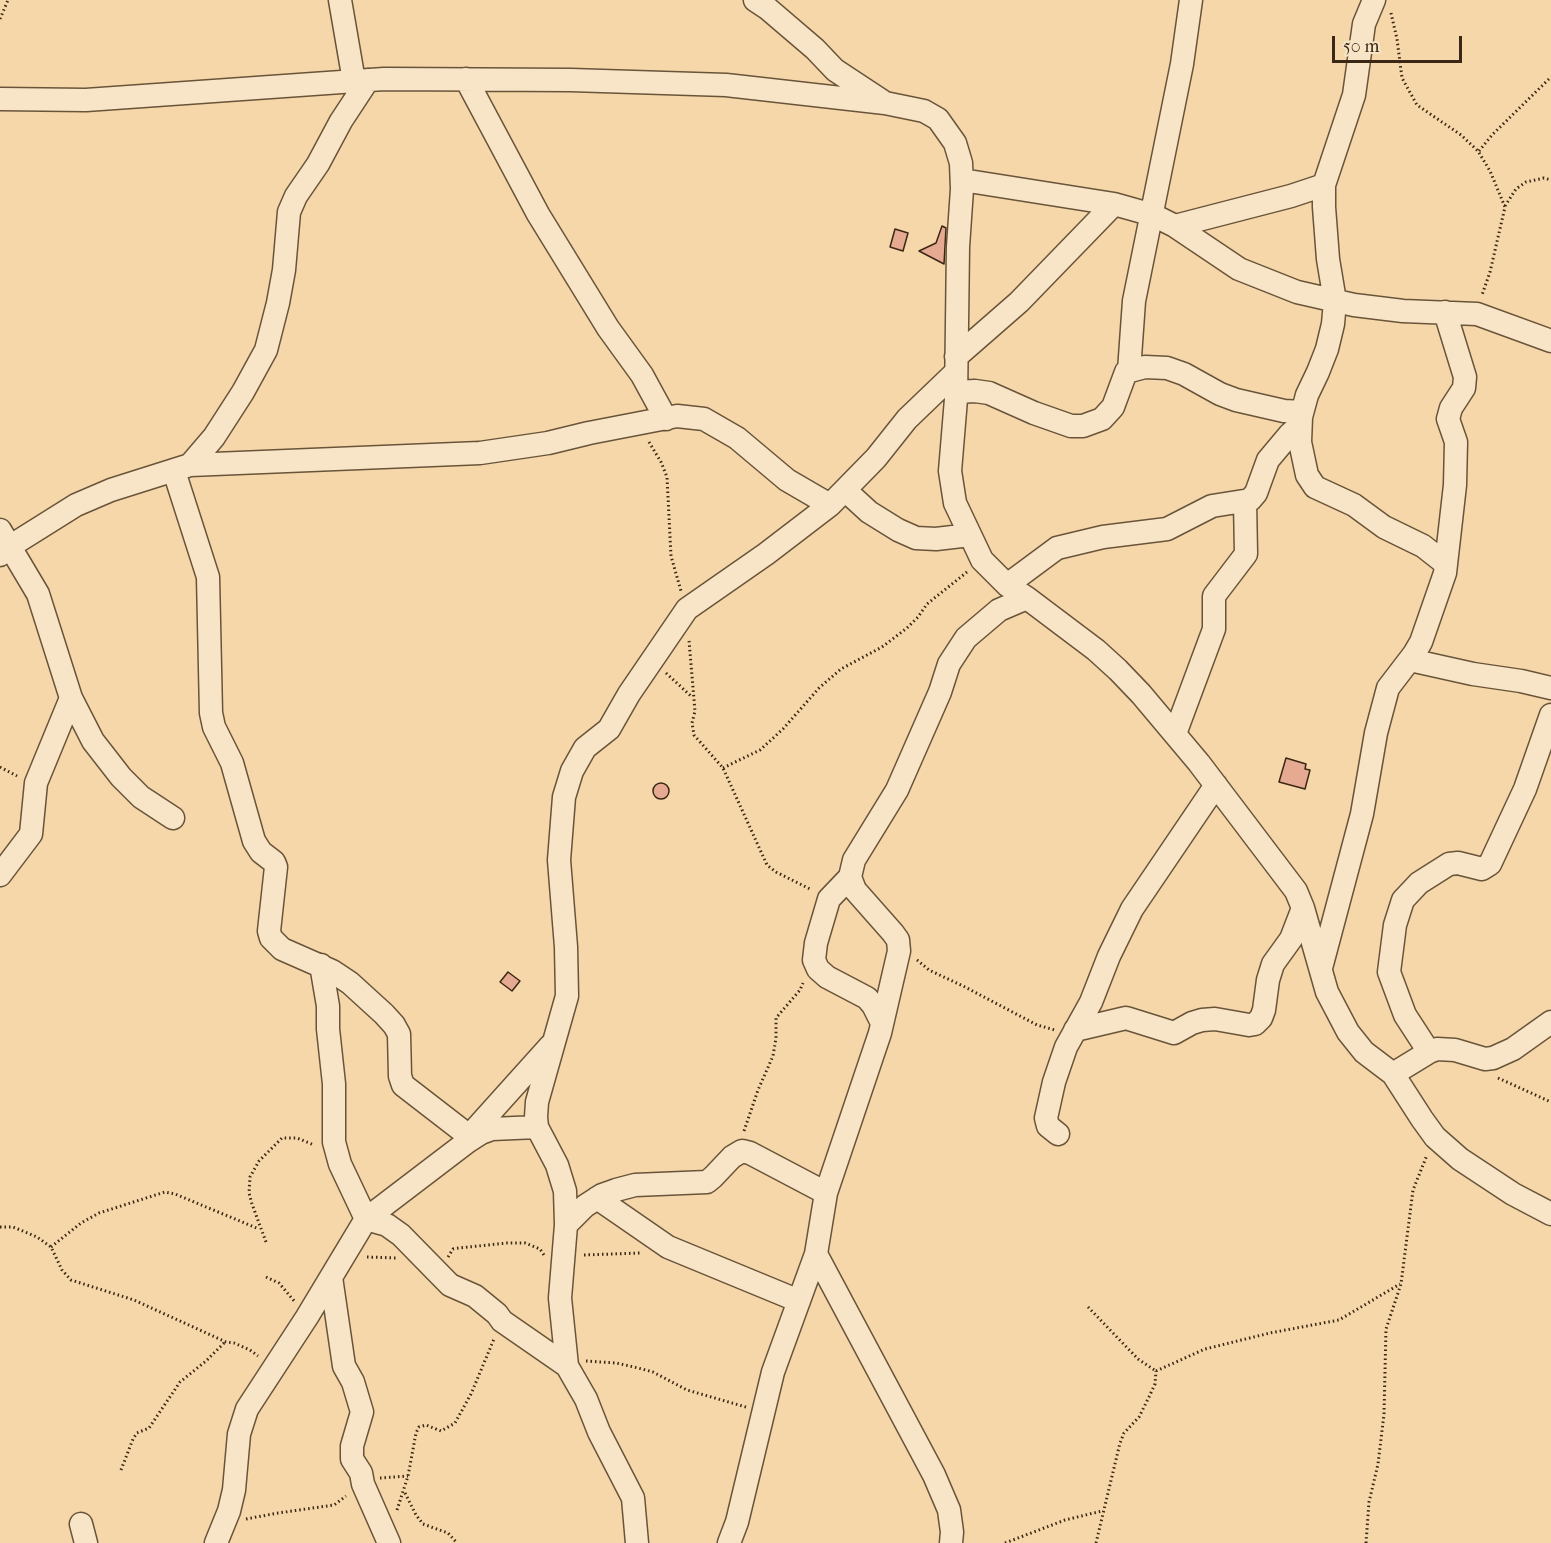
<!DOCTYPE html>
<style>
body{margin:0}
#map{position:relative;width:1551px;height:1543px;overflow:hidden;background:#f5d7a9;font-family:"IM FELL French Canon",serif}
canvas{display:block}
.scale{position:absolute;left:1332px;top:36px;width:130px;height:27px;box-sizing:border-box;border:3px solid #3a2815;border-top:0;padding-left:8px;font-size:18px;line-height:21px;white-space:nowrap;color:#3a2815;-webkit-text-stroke:4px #f8e5c7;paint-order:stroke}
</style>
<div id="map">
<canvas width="1551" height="1543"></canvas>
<div class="scale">50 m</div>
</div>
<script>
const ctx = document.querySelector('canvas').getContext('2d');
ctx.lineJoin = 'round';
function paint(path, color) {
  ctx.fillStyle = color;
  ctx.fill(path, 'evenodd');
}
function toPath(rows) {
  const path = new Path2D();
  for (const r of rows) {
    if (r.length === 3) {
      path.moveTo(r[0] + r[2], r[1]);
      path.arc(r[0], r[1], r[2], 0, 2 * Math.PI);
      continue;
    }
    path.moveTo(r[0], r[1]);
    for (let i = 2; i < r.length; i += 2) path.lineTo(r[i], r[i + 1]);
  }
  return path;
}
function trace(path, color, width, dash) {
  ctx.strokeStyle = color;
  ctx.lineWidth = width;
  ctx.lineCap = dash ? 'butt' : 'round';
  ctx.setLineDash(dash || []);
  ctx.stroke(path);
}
const building = toPath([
 [942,226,946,228,944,264,919,251,936,243,942,226],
 [895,229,908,233,903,251,890,247,895,229],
 [1286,758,1306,764,1305,769,1310,770,1305,789,1279,782,1286,758],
 [661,791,8],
 [508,972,520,981,512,991,500,982,508,972]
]);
const path = toPath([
 [1391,13,1397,39,1402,78,1417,105,1461,135,1478,151,1490,171,1505,207,1490,272,1482,295],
 [0,19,8,0],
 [1479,151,1492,135,1551,77],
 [1505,206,1516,189,1526,182,1544,178,1551,180],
 [649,442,661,462,667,477,671,556,681,591],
 [689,641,695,711,692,723,694,735,723,768,767,865,776,872,812,890],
 [666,673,692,697],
 [0,767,17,776],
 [723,768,760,750,783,729,819,688,841,669,882,647,907,628,918,617,927,604,967,572],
 [917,960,929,970,965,987,1037,1025,1055,1030],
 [1498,1078,1551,1102],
 [744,1131,758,1090,773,1056,776,1038,776,1018,800,990,803,983],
 [0,1227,13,1227,37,1237,51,1247,62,1270,71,1280,134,1300,226,1342,234,1343,250,1350,258,1356],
 [266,1242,252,1204,249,1193,250,1177,259,1161,282,1138,297,1138,314,1145],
 [51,1247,81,1223,99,1213,165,1192,175,1194,259,1229],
 [584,1255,640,1253],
 [367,1257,396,1258],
 [448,1257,453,1249,459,1248,507,1243,525,1243,540,1249,544,1255],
 [266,1277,279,1283,295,1302],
 [1088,1307,1138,1359,1156,1371],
 [586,1361,616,1363,638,1368,653,1372,687,1390,746,1407],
 [1156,1371,1205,1349,1270,1333,1339,1320,1400,1284],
 [121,1470,133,1439,137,1433,149,1428,180,1382,206,1361,225,1342],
 [380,1478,408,1476],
 [405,1493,416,1515,423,1524,448,1533,457,1543],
 [397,1510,408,1476,416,1433,419,1427,426,1425,441,1431,455,1423,471,1394,494,1339],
 [246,1519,278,1513,334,1505,346,1496],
 [1005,1543,1065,1520,1102,1511],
 [1096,1543,1120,1443,1124,1433,1139,1417,1149,1397,1155,1384,1156,1371],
 [1366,1543,1369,1502,1378,1464,1384,1414,1386,1329,1401,1284,1413,1190,1427,1155]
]);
const minor = toPath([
 [340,0,354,81],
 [755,0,767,8,815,49,835,70,882,101],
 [1374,0,1364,24,1354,95,1324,185,1324,207,1328,259,1335,301,1333,324,1327,349,1318,372,1307,395,1301,417,1300,442,1307,475,1315,487,1354,505,1384,527,1423,546,1446,564],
 [466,79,538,214,608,328,642,375,666,419],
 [0,99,86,100,384,79,571,80,726,85,885,103,924,111,938,119,955,143,961,163,962,189,958,247,956,399,950,471,955,503,982,560,1007,585,1027,598,1096,650,1118,670,1141,694,1199,763,1296,891,1303,908,1327,992,1348,1032,1364,1052,1393,1074,1422,1119,1435,1137,1460,1159,1513,1194,1551,1214],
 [962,180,1114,204,1153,215,1175,226,1239,269,1297,292,1354,305,1403,311,1477,314,1551,341],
 [1175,226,1291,196,1324,185],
 [956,357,1019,302,1114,204],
 [1129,371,1134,301,1182,64,1191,0],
 [956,392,975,391,989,393,1034,413,1071,426,1083,426,1102,419,1113,407,1126,372,1145,367,1167,368,1184,374,1220,394,1236,400,1284,411,1302,412],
 [190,465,214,437,243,392,266,350,278,303,284,270,289,212,296,196,318,164,341,121,368,80],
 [174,471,208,577,211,713,214,727,232,763,254,841,261,852,274,862,276,867,269,931,271,938,282,949,332,971,350,983,384,1014,394,1025,399,1034,400,1076,403,1085,469,1136,467,1142],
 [845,490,869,512,898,530,916,538,936,539,970,535],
 [0,530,38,594,71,698,93,741,121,777,141,797,173,818],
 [0,555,9,547,76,505,111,490,190,465,480,453,548,443,589,433,677,416,704,419,737,438,787,480,830,505],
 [1007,585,1057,548,1103,537,1167,529,1212,506,1250,500,1256,493,1268,460,1289,435,1300,425],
 [1410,660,1473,674,1521,681,1551,688],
 [1175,734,1214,629,1214,596,1246,554,1245,501],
 [0,875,31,834,36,783,71,698],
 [850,877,829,899,816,943,814,960,818,969,827,977,867,998,873,1005,882,1023],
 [321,965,328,1006,328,1029,334,1084,334,1142,340,1164,366,1219,387,1225,401,1235,450,1285,475,1296,497,1314,502,1321,567,1366],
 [1321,968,1362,814,1376,733,1388,688,1414,654,1421,642,1445,573,1455,485,1456,442,1448,419,1451,408,1464,388,1465,377,1445,312],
 [1075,1030,1126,1018,1174,1033,1192,1023,1202,1020,1215,1019,1249,1025,1255,1024,1261,1018,1264,1010,1268,980,1273,964,1291,939,1303,908],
 [1429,1052,1405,1015,1389,972,1395,925,1403,900,1419,883,1449,864,1458,863,1482,869,1490,864,1525,789,1551,715],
 [1393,1074,1429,1052,1437,1049,1455,1050,1485,1059,1493,1058,1513,1049,1551,1022],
 [1058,1134,1048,1126,1046,1118,1054,1082,1066,1047,1091,1002,1109,956,1132,909,1216,785],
 [470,1135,550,1046],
 [597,1198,668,1247,799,1301],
 [566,1225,585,1206,602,1195,616,1190,635,1185,707,1182,713,1177,732,1157,742,1151,750,1153,826,1193],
 [816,1254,934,1475,949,1510,952,1532,951,1543],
 [331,1277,344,1366,353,1382,362,1412,352,1446,352,1459,361,1473,363,1484,389,1543],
 [81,1524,86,1543],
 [216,1543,229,1511,234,1490,239,1434,247,1409,307,1317,366,1219,467,1142,481,1133,492,1129,537,1127],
 [637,1543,633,1498,599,1432,586,1399,567,1366,560,1298,566,1225,565,1191,557,1165,537,1127,536,1117,537,1102,567,996,566,947,559,860,564,797,572,771,585,748,609,729,629,694,687,609,766,554,830,505,876,458,907,419,956,372],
 [729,1543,737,1522,773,1372,816,1254,826,1193,880,1033,899,951,898,940,893,933,855,890,850,877,854,860,897,790,940,692,949,664,966,638,999,610,1027,598]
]);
paint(building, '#e6a991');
trace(building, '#3a2815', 1.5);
trace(minor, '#69543a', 25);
trace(path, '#3a2815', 3, [1.5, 3]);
trace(minor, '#f8e5c7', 22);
</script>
